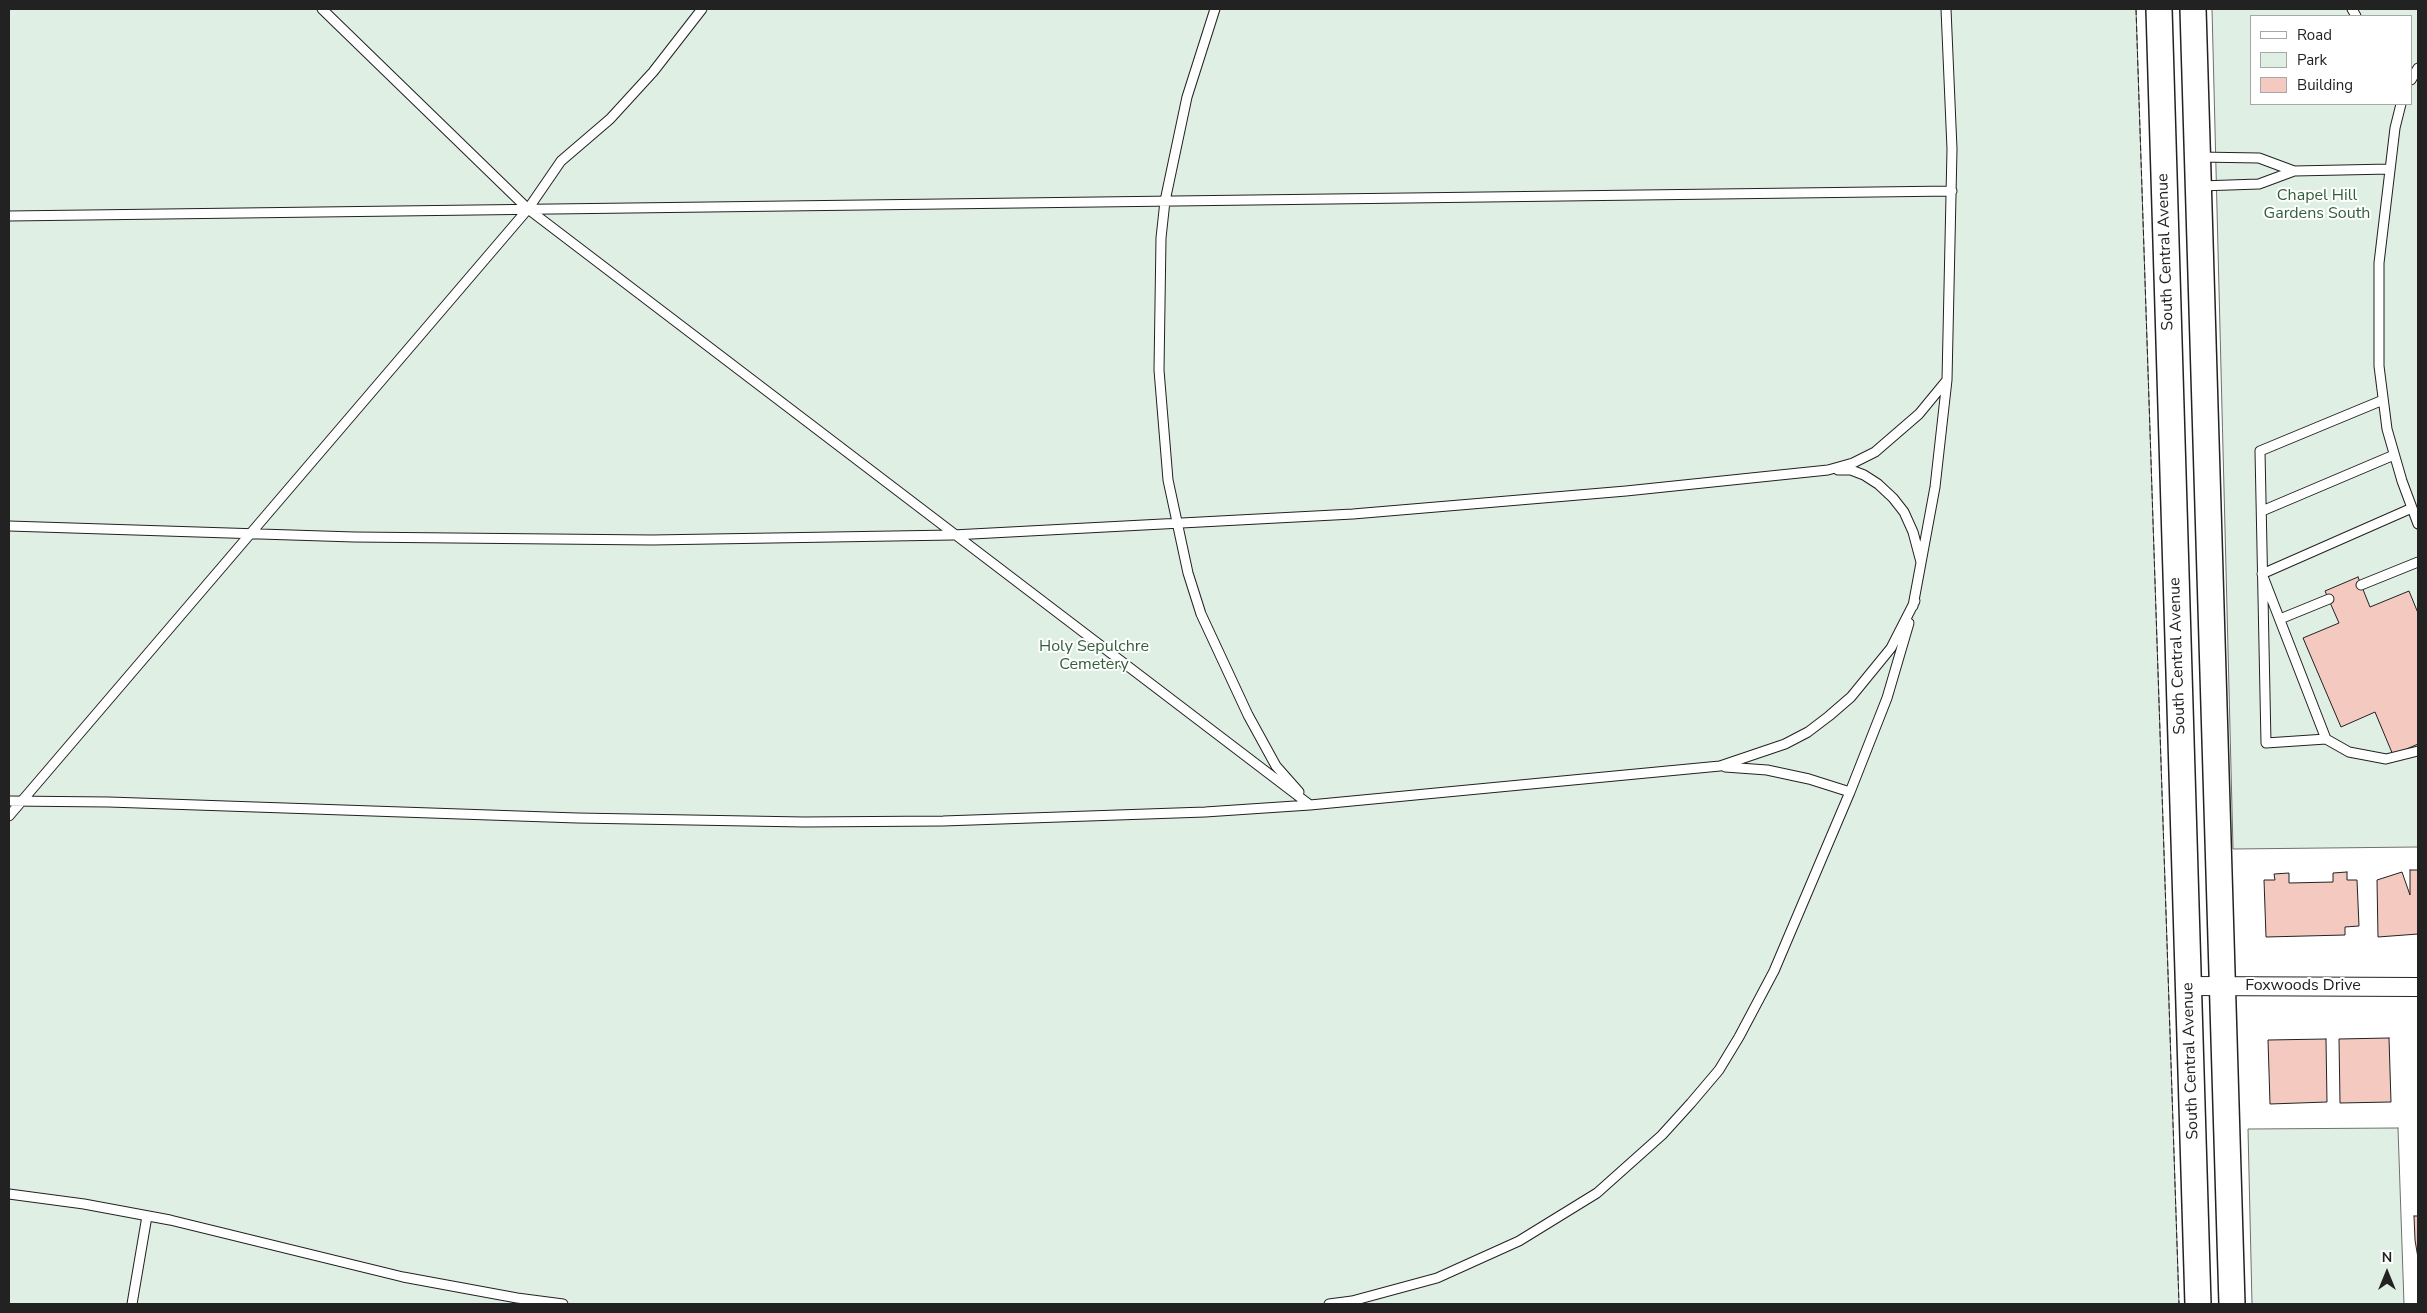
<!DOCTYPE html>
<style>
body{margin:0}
#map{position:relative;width:2427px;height:1313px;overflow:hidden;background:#fff;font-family:"Nunito Sans",sans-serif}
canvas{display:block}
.frame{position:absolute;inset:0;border:10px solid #222;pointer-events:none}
.legend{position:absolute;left:2250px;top:15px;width:162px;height:90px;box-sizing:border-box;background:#fff;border:1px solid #a7a7a7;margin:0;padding:6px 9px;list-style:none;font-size:15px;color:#222}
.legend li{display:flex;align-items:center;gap:10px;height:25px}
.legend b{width:25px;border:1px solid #a7a7a7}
.north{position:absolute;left:2362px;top:1248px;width:50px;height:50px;-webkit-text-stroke:4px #fff;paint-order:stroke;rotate:0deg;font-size:14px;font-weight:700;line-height:20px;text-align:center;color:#222}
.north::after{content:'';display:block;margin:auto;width:18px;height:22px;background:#222;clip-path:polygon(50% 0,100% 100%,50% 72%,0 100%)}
</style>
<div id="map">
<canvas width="2427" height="1313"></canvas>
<div class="frame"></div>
<ul class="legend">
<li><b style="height:6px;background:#fff"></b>Road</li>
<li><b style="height:14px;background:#e0efe3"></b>Park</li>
<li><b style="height:14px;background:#f3c9c0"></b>Building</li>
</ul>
<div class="north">N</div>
</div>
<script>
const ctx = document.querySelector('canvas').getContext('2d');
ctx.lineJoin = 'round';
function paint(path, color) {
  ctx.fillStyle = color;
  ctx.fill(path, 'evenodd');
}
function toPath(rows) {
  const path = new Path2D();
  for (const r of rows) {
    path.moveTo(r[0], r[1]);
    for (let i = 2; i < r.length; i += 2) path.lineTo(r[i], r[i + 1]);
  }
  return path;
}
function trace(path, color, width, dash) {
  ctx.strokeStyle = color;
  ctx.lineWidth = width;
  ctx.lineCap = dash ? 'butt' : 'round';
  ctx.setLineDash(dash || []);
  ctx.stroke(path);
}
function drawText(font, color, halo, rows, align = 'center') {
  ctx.font = font + ' "Nunito Sans",sans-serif';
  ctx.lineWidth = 4;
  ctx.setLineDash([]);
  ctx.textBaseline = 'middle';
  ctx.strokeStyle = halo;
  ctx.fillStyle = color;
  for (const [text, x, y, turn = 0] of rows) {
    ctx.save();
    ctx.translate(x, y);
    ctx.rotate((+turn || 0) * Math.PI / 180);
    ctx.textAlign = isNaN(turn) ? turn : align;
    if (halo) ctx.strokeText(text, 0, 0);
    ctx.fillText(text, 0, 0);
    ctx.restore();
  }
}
const green = toPath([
 [9,9,2136,9,2179,1304,9,1304,9,9],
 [2212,9,2418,9,2418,847,2233,849,2212,9],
 [2251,16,2411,16,2411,104,2251,104,2251,16],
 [2398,1128,2404,1304,2252,1304,2248,1129,2398,1128]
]);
const building = toPath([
 [2358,577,2370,607,2409,591,2418,613,2418,744,2393,755,2375,712,2341,727,2303,638,2339,623,2325,591,2358,577],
 [2410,870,2418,870,2418,934,2378,937,2377,880,2402,872,2410,895,2410,870],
 [2347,872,2347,880,2357,880,2359,926,2345,927,2345,935,2266,937,2264,880,2275,880,2274,874,2289,873,2289,883,2333,882,2333,873,2347,872],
 [2389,1038,2391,1102,2340,1103,2339,1039,2389,1038],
 [2326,1039,2327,1102,2270,1104,2268,1040,2326,1039],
 [2414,1216,2418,1216,2418,1258,2415,1240,2414,1216]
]);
const lane = toPath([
 [322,9,528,209,1310,805],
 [1215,9,1187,97,1165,201,1161,238,1159,370,1168,480,1188,573,1201,614,1248,715,1276,766,1299,792],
 [2352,9,2356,16],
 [2411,80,2418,68],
 [2401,104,2395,128,2379,263,2379,366,2387,429,2402,481,2418,524],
 [2199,157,2259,158,2294,171],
 [2200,186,2259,184,2294,171,2390,169],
 [9,216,1952,191],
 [2383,400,2260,451,2266,743,2326,739,2349,752,2386,759,2418,751],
 [1838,470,1851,470,1864,475,1878,484,1893,498,1904,512,1913,532,1921,562],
 [2262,511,2394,455],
 [9,526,354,537,652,540,953,535,1353,514,1626,491,1828,470,1853,463,1875,452,1919,414,1947,380],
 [2361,585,2418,562],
 [1913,606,1935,487,1947,380,1952,149,1946,9],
 [2280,619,2329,599],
 [2326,739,2262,574,2412,508],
 [1725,767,1767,770,1809,779,1850,792],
 [9,801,109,802,577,818,804,822,943,821,1205,812,1310,805,1720,766,1785,744,1808,732,1829,716,1851,697,1891,648,1915,601],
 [9,816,528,209,561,161,610,119,653,72,702,9],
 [9,1194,84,1204,170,1220,403,1277,517,1298,563,1304],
 [132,1304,147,1216],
 [1329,1304,1352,1301,1437,1278,1519,1241,1597,1193,1662,1135,1691,1103,1719,1070,1739,1037,1774,971,1850,792,1887,698,1909,623]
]);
const street = toPath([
 [2188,986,2418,987]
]);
const secondary = toPath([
 [2159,9,2198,1304],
 [2193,9,2232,1304]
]);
const fence = toPath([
 [2136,9,2179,1304]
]);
const parkNames = [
 ["Chapel Hill",2317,196],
 ["Gardens South",2317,214],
 ["Holy Sepulchre",1094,647],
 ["Cemetery",1094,665]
];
const streetNames = [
 ["South Central Avenue",2166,252,-92],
 ["South Central Avenue",2178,656,-92],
 ["Foxwoods Drive",2303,986],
 ["South Central Avenue",2191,1061,-92]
];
paint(green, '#e0efe3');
trace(green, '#6f6f6f', 1);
paint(building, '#f3c9c0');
trace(building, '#222', 1);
trace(lane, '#222', 11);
trace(street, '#222', 20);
trace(secondary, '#222', 28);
trace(lane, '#fff', 9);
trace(street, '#fff', 18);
trace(secondary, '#fff', 25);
trace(fence, '#222', 1, [6, 2.5]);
drawText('16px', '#2f5e38', '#fff', parkNames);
drawText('16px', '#222', '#fff', streetNames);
</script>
